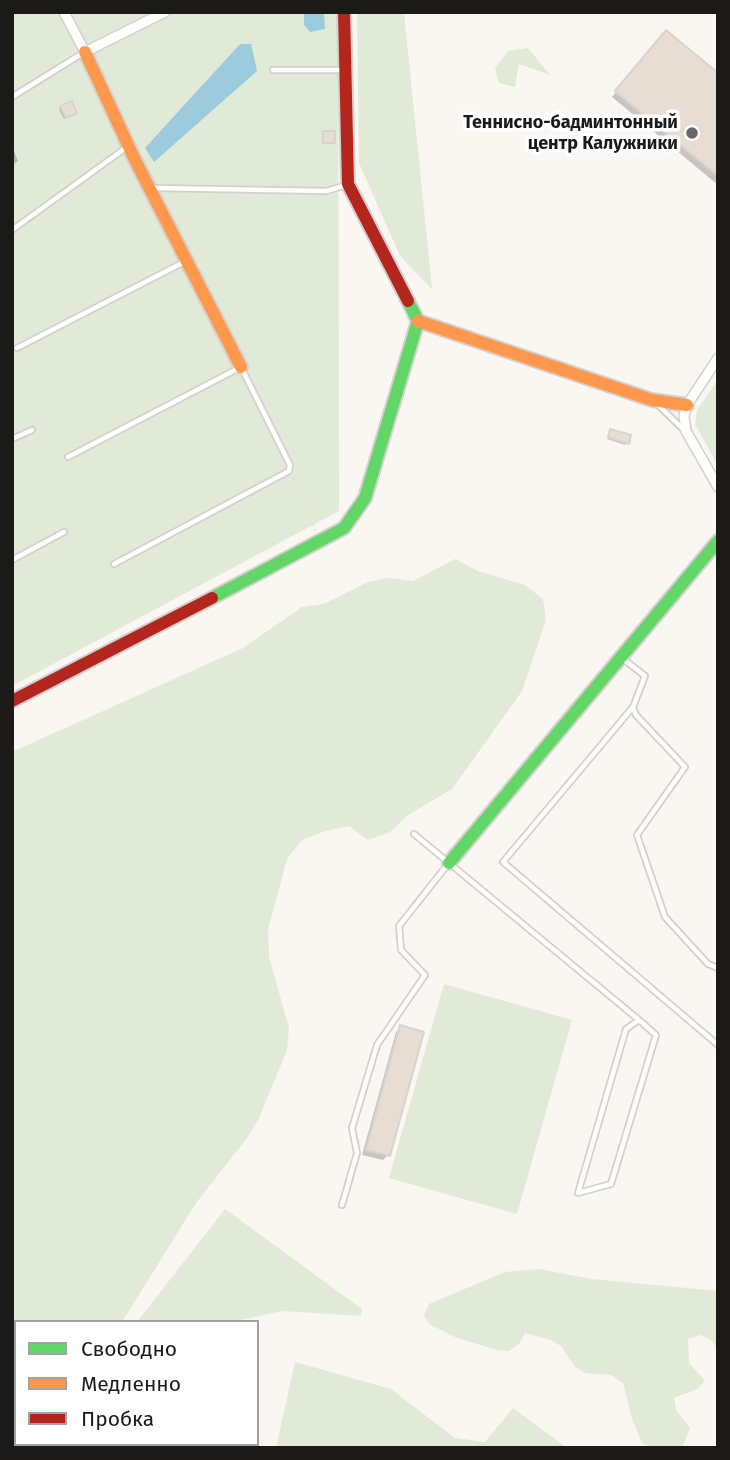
<!DOCTYPE html>
<meta charset="utf-8">
<style>
body{margin:0}
#map{position:relative;width:730px;height:1460px;overflow:hidden;background:#faf6f2;font-family:"Fira Sans",sans-serif}
canvas{display:block}
.frame{position:absolute;inset:0;border:14px solid #1c1a18;pointer-events:none}
.legend{position:absolute;left:14px;top:1320px;width:245px;height:126px;box-sizing:border-box;background:#fff;border:2px solid #a4a3a3;margin:0;padding:9px 12px;list-style:none;font-size:21px;color:#1c1a18}
.legend li{display:flex;align-items:center;gap:14px;height:35px}
.legend b{width:35px;border:2px solid #a4a3a3}
</style>
<div id="map">
<canvas width="730" height="1460"></canvas>
<div class="frame"></div>
<ul class="legend">
<li><b style="height:9px;background:#63d668"></b>Свободно</li>
<li><b style="height:9px;background:#ff974d"></b>Медленно</li>
<li><b style="height:9px;background:#b3261e"></b>Пробка</li>
</ul>
</div>
<script>
const ctx = document.querySelector('canvas').getContext('2d');
ctx.lineJoin = 'round';
function paint(path, color) {
  ctx.fillStyle = color;
  ctx.fill(path, 'evenodd');
}
function toPath(rows) {
  const path = new Path2D();
  for (const r of rows) {
    path.moveTo(r[0], r[1]);
    for (let i = 2; i < r.length; i += 2) path.lineTo(r[i], r[i + 1]);
  }
  return path;
}
function trace(path, color, width, dash) {
  ctx.strokeStyle = color;
  ctx.lineWidth = width;
  ctx.lineCap = dash ? 'butt' : 'round';
  ctx.setLineDash(dash || []);
  ctx.stroke(path);
}
function drawText(font, color, halo, rows, align = 'center') {
  ctx.font = font + ' "Fira Sans",sans-serif';
  ctx.lineWidth = 7;
  ctx.setLineDash([]);
  ctx.textBaseline = 'middle';
  ctx.strokeStyle = halo;
  ctx.fillStyle = color;
  for (const [text, x, y, turn = 0] of rows) {
    ctx.save();
    ctx.translate(x, y);
    ctx.rotate((+turn || 0) * Math.PI / 180);
    ctx.textAlign = isNaN(turn) ? turn : align;
    if (halo) ctx.strokeText(text, 0, 0);
    ctx.fillText(text, 0, 0);
    ctx.restore();
  }
}
const green = toPath([
 [12,12,338,12,339,511,12,686],
 [357,12,404,12,432,289,400,256,359,163],
 [528,48,550,75,519,64,515,87,499,83,495,68,508,51],
 [718,380,718,466,695,424,697,410],
 [455,559,478,571,525,585,543,599,546,620,522,691,452,789,408,815,390,832,368,840,349,826,325,831,302,840,287,859,268,930,269,957,289,1028,287,1050,259,1118,247,1138,196,1203,122,1322,16,1322,16,1438,12,1442,12,752,243,648,302,607,324,604,368,582,389,578,413,581],
 [444,984,572,1020,517,1214,389,1178],
 [225,1209,362,1309,361,1316,282,1311,231,1322,137,1322],
 [539,1269,592,1279,718,1291,718,1349,711,1340,700,1335,688,1339,689,1363,705,1381,697,1389,674,1398,676,1410,690,1428,682,1448,653,1448,642,1443,632,1419,623,1383,611,1375,586,1373,575,1367,561,1346,551,1340,525,1333,519,1344,509,1351,497,1350,457,1338,429,1324,424,1315,429,1304,505,1272],
 [295,1362,391,1389,455,1438,485,1442,513,1408,567,1448,276,1448],
 [30,1444,192,1444,193,1448,27,1448]
]);
const water = toPath([
 [304,12,324,12,325,29,310,32,304,25],
 [240,44,251,44,257,71,154,162,145,148]
]);
const shadow = toPath([
 [661,37,718,75,718,185,612,97],
 [61,107,75,113,64,119,59,109],
 [14,151,18,161,12,165,12,152],
 [611,431,627,443,625,445,607,439],
 [401,1027,388,1155,383,1160,362,1155,396,1032]
]);
const building = toPath([
 [666,30,718,73,718,176,615,91,666,30],
 [72,101,77,113,66,118,60,106,72,101],
 [323,131,335,131,335,143,323,143,323,131],
 [610,429,631,435,629,444,608,437,610,429],
 [400,1025,424,1032,390,1156,366,1150,400,1025]
]);
const path = toPath([
 [293,478,316,531]
]);
const lane = toPath([
 [273,70,344,70],
 [12,97,83,53],
 [154,188,326,191,347,185],
 [12,230,127,147],
 [17,348,184,262],
 [656,403,685,431],
 [12,439,32,430],
 [68,457,241,367,290,465,289,471,114,564],
 [12,560,64,532],
 [622,658,645,676,633,707,636,715,685,767,637,835,665,917,708,964,718,968],
 [633,707,503,862,718,1045],
 [414,834,639,1020,626,1029,578,1193,611,1184,656,1035,639,1020],
 [342,1205,357,1153,352,1128,377,1045,425,975,401,950,399,926,448,864]
]);
const street = toPath([
 [64,12,85,52,165,12],
 [718,358,687,405,684,416,686,431,718,487]
]);
const fast = toPath([
 [212,598,344,528,365,498,418,321,408,301],
 [449,863,718,541]
]);
const slow = toPath([
 [85,52,135,160,241,367],
 [418,321,652,400,687,405]
]);
const jam = toPath([
 [344,12,348,184,408,301],
 [12,701,212,598]
]);
const markers = [
 [692,133,7,"#6a6764"]
];
const poiNames = [
 ["Теннисно-бадминтонный",678,123],
 ["центр Калужники",678,144]
];
paint(green, '#e0ead7');
paint(water, '#9bcbdc');
paint(shadow, '#0003');
paint(building, '#e7ddd2');
trace(building, '#d7d4d0', 2);
trace(lane, '#d3d0cd', 8);
trace(street, '#d3d0cd', 12);
trace(fast, '#d3d0cd', 16);
trace(slow, '#d3d0cd', 16);
trace(jam, '#d3d0cd', 16);
trace(path, '#e2e2e0', 2, [3.5, 3.5]);
trace(lane, '#fefefd', 4.5);
trace(street, '#fefefd', 9);
trace(fast, '#63d668', 12);
trace(slow, '#ff974d', 12);
trace(jam, '#b3261e', 12);
for (const [x, y, r, color] of markers) {
  const dot = new Path2D();
  dot.arc(x, y, r, 0, 2 * Math.PI);
  ctx.fillStyle = color;
  ctx.fill(dot);
  trace(dot, '#fff', 2.5);
}
drawText('bold 18px', '#1c1a18', '#fff', poiNames, 'right');
</script>
